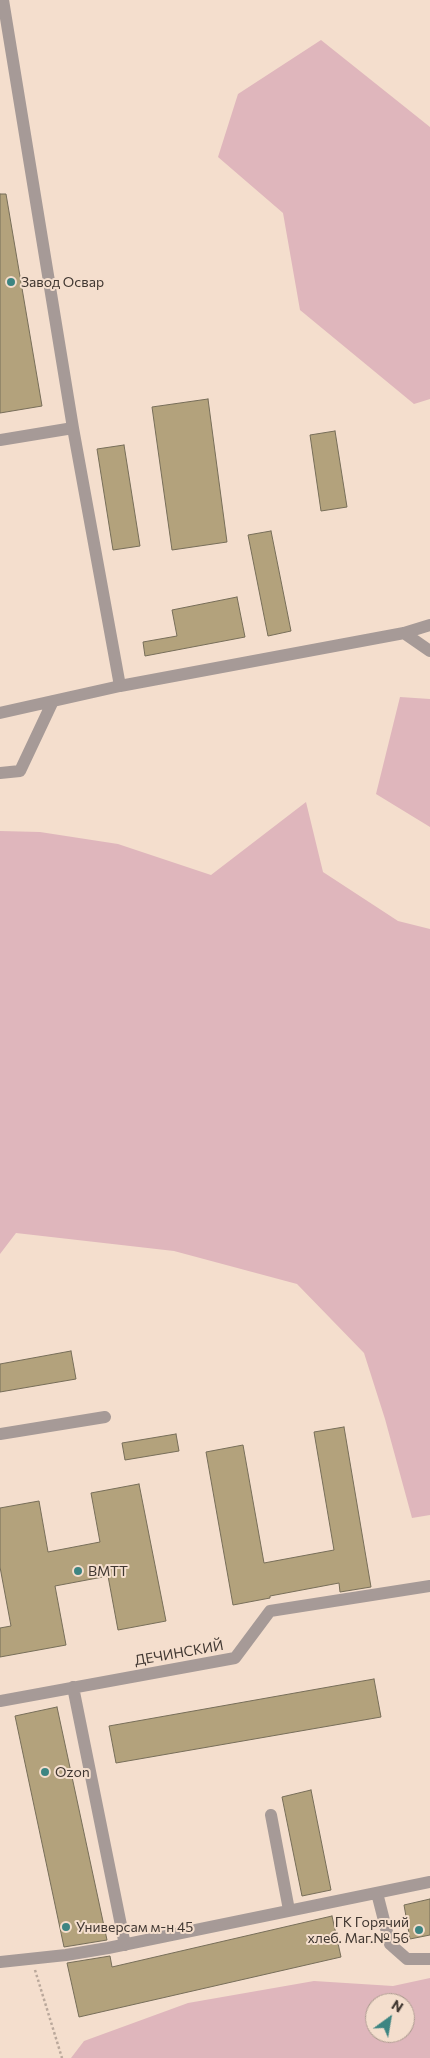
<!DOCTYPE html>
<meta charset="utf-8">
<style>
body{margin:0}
#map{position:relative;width:430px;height:2058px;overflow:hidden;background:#f4decd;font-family:Commissioner,sans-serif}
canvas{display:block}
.north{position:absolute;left:365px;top:1993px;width:50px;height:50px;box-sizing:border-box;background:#f4decd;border:1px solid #ac9b8f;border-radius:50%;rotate:32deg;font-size:14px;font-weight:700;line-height:20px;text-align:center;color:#403731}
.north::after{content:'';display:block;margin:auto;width:18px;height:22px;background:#3d8582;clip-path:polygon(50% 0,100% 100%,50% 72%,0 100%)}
</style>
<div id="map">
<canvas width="430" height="2058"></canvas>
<div class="north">N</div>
</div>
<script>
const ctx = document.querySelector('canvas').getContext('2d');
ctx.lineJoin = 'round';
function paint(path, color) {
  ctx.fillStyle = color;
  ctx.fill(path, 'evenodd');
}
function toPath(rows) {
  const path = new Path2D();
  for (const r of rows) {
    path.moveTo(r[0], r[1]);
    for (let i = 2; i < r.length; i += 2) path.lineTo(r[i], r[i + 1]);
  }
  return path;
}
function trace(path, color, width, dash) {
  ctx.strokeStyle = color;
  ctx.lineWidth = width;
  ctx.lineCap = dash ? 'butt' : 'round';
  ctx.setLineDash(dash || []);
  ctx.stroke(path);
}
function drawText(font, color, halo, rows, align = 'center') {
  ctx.font = font + ' Commissioner,sans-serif';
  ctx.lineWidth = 4;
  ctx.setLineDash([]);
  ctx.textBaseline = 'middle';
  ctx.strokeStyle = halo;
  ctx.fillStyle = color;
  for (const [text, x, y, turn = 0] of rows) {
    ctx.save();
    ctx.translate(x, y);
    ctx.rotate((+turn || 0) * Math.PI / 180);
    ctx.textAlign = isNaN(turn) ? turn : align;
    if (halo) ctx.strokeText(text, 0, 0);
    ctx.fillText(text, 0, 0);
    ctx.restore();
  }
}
const green = toPath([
 [321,40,430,127,430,399,414,404,300,310,283,213,218,157,238,94],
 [400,697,430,699,430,827,376,794],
 [306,802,323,872,398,921,430,929,430,1515,412,1518,385,1419,364,1353,297,1284,174,1251,16,1233,0,1254,0,831,40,832,118,844,211,875],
 [430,1978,430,2058,71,2058,84,2041,188,2003,314,1981,393,1986],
 [375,2003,405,2003,405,2033,375,2033]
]);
const building = toPath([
 [0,194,6,194,42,406,0,413,0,194],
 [208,399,227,542,172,550,152,407,208,399],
 [335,431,347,507,321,511,310,435,335,431],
 [124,445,140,546,113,550,97,449,124,445],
 [271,531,291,631,268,636,248,535,271,531],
 [237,597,245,637,145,656,143,642,177,636,172,610,237,597],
 [71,1351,76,1379,0,1392,0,1364,71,1351],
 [344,1427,371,1587,340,1592,339,1583,270,1596,270,1598,233,1605,206,1452,243,1445,264,1563,334,1550,314,1432,344,1427],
 [176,1434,179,1451,125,1460,122,1443,176,1434],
 [139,1484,166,1621,118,1630,108,1576,55,1586,66,1645,0,1657,0,1628,11,1626,0,1567,0,1508,39,1501,48,1552,100,1542,91,1493,139,1484],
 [374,1679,381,1717,116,1763,109,1726,374,1679],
 [57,1707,107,1940,64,1947,15,1716,57,1707],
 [311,1790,331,1890,302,1896,282,1797,311,1790],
 [430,1899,430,1935,410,1939,404,1905,430,1899],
 [332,1916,341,1957,79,2017,67,1963,110,1956,112,1967,332,1916]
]);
const path = toPath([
 [35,1970,62,2058]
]);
const minor = toPath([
 [3,0,73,428],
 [0,440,73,428,120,686],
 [404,633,430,651],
 [0,713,120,686,404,633,430,625],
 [0,773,20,771,53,701],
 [0,1434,105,1417],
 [73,1687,125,1945],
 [0,1701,235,1658,270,1611,430,1586],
 [271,1815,289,1910],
 [377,1893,390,1944,407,1959,430,1959],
 [0,1962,66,1955,108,1948,430,1882]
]);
const markers = [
 [11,282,5,"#3d8582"],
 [78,1571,5,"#3d8582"],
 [45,1772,5,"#3d8582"],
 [66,1927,5,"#3d8582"],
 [419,1930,5,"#3d8582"]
];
const poiNames = [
 ["Завод Освар",21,282],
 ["ВМТТ",88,1571],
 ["Ozon",55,1772],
 ["ГК Горячий",409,1922,"right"],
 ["хлеб. Маг.№ 56",409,1938,"right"],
 ["Универсам м-н 45",76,1927]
];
const streetNames = [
 ["ДЕЧИНСКИЙ",179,1653,-10]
];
paint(green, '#dfb6bc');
paint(building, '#b3a27c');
trace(building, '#776e59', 1);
trace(path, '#baa89b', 2.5, [2.5, 2.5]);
trace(minor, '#a69a97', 12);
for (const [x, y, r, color] of markers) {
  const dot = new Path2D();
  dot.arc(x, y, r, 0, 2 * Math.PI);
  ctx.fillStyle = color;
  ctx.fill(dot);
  trace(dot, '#f4decd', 2);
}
drawText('14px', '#403731', '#f4decd', poiNames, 'left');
drawText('14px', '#403731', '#f4decd', streetNames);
</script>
